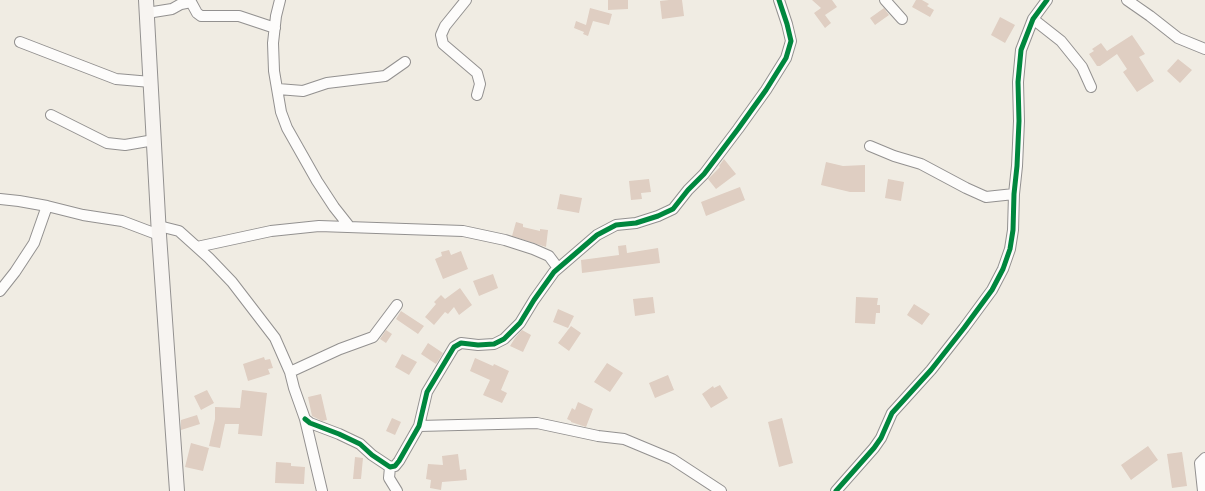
<!DOCTYPE html>
<style>
body{margin:0}
canvas{display:block;background:#f0ece3}
</style>
<canvas width="1205" height="491"></canvas>
<script>
const ctx = document.querySelector('canvas').getContext('2d');
ctx.lineJoin = 'round';
function paint(path, color) {
  ctx.fillStyle = color;
  ctx.fill(path, 'evenodd');
}
function toPath(rows) {
  const path = new Path2D();
  for (const r of rows) {
    path.moveTo(r[0], r[1]);
    for (let i = 2; i < r.length; i += 2) path.lineTo(r[i], r[i + 1]);
  }
  return path;
}
function trace(path, color, width, dash) {
  ctx.strokeStyle = color;
  ctx.lineWidth = width;
  ctx.lineCap = dash ? 'butt' : 'round';
  ctx.setLineDash(dash || []);
  ctx.stroke(path);
}
const building = toPath([
 [608,0,628,0,628,9,608,10],
 [669,0,682,0,684,16,662,19,660,1],
 [812,0,832,0,837,7,825,15,831,23,825,28,814,13,821,8],
 [916,0,922,0,929,4,927,6,934,10,930,17,912,7],
 [590,8,612,14,609,25,593,21,588,36,583,34,584,32,574,28,576,21,586,25],
 [884,8,889,15,875,25,870,18],
 [1000,17,1015,25,1005,43,991,35],
 [1132,35,1145,54,1139,57,1154,81,1137,92,1123,72,1127,69,1117,54,1100,66,1097,66,1089,54,1094,51,1092,49,1101,43,1107,51],
 [1178,59,1192,70,1180,83,1167,71],
 [724,159,736,174,716,189,708,179,720,167,719,166],
 [826,162,843,166,865,165,865,192,850,192,821,185],
 [649,179,651,192,641,193,642,199,631,200,629,181],
 [888,179,904,182,901,201,885,198],
 [740,187,745,200,706,216,701,202],
 [560,194,582,198,579,213,557,209],
 [516,222,523,224,523,227,540,231,540,229,548,230,546,247,512,236],
 [626,245,627,253,658,248,660,263,582,273,581,260,619,255,618,246],
 [449,250,451,255,461,251,468,269,443,279,435,259,442,256,441,252],
 [493,274,498,288,479,296,473,281],
 [460,288,472,305,459,315,454,307,448,314,445,312,434,325,425,317,436,304,434,302,441,295,445,299],
 [653,297,655,313,635,316,633,299],
 [856,297,878,298,877,305,880,305,880,313,876,313,875,324,855,323],
 [914,304,930,314,922,325,907,315],
 [558,309,574,316,568,328,553,322],
 [401,311,424,326,418,334,396,319],
 [571,326,581,333,569,351,558,343],
 [386,330,392,334,386,343,380,339],
 [522,330,531,335,523,352,510,346,515,338],
 [428,343,443,353,436,364,421,354],
 [402,354,417,362,409,375,395,367],
 [264,357,265,360,270,359,273,368,268,369,270,374,248,381,243,364],
 [475,358,493,366,494,364,509,371,501,390,507,393,502,403,483,395,490,380,470,371],
 [607,363,623,373,610,392,594,382],
 [668,375,674,390,655,398,649,383],
 [720,385,728,398,711,408,702,394,713,386,714,388],
 [207,390,214,403,201,410,194,396],
 [242,390,267,393,262,436,238,434,239,424,225,424,220,448,209,446,215,419,215,407,240,408],
 [321,394,327,420,322,421,312,416,308,397],
 [578,402,593,409,586,427,571,422,571,421,567,419,572,408,575,410],
 [197,415,200,424,181,430,181,420],
 [392,418,401,422,395,435,386,431],
 [782,418,793,463,779,467,768,422],
 [191,443,209,448,203,471,185,467],
 [1148,446,1158,460,1131,480,1121,465],
 [1182,452,1187,486,1172,488,1167,454],
 [458,454,460,470,466,469,467,480,442,482,441,490,430,488,431,480,426,479,428,464,443,465,442,456],
 [355,457,363,458,361,479,353,479],
 [276,462,291,463,291,466,305,467,304,484,275,483]
]);
const street = toPath([
 [280,0,276,16,273,43,274,71,281,112,287,128,317,181,334,207,349,226],
 [466,0,445,26,441,35,443,44,477,73,480,84,477,95],
 [885,0,902,19],
 [1127,0,1150,16,1178,38,1205,49],
 [147,13,172,9,181,4,191,2,197,13,201,16,239,16,275,28],
 [1033,19,1061,41,1082,67,1091,87],
 [20,42,116,79,151,82],
 [278,89,303,91,327,83,385,76,405,62],
 [51,115,107,143,125,145,154,140],
 [870,146,894,156,921,164,966,188,986,197,1014,194],
 [0,199,19,201,47,206,83,215,122,221,159,235],
 [159,226,179,231,209,258,232,282,275,338,290,372,294,388,305,419,322,491],
 [197,247,271,231,319,226,463,231,505,240,533,249,549,256,558,268],
 [0,291,15,272,34,243,47,206],
 [290,372,340,349,373,337,397,305],
 [305,419,310,423,339,434,360,444,372,455,390,467,395,466,399,461,419,426,427,392,454,347,461,343,478,345,494,344,504,339,520,323,534,300,554,272,597,235,616,225,636,223,658,216,673,209,688,190,704,174,738,129,766,90,786,58,791,41,787,24,779,0],
 [419,426,537,423,598,436,624,439,672,459,721,491],
 [390,467,389,478,397,491],
 [836,491,874,448,881,438,892,413,931,370,964,328,992,290,1003,269,1010,249,1013,230,1014,194,1017,166,1019,121,1018,82,1021,50,1033,19,1047,0],
 [1203,491,1200,463,1205,458]
]);
const secondary = toPath([
 [146,0,159,235,177,491]
]);
const cycleway = toPath([
 [305,419,310,423,339,434,360,444,372,455,390,467,395,466,399,461,419,426,427,392,454,347,461,343,478,345,494,344,504,339,520,323,534,300,554,272,597,235,616,225,636,223,658,216,673,209,688,190,704,174,738,129,766,90,786,58,791,41,787,24,779,0],
 [836,491,874,448,881,438,892,413,931,370,964,328,992,290,1003,269,1010,249,1013,230,1014,194,1017,166,1019,121,1018,82,1021,50,1033,19,1047,0]
]);
paint(building, '#dfcec2');
trace(street, '#939190', 12);
trace(secondary, '#939190', 16);
trace(street, '#fdfcfb', 10);
trace(secondary, '#f7f4f1', 14);
trace(cycleway, '#00873e', 5);
</script>
